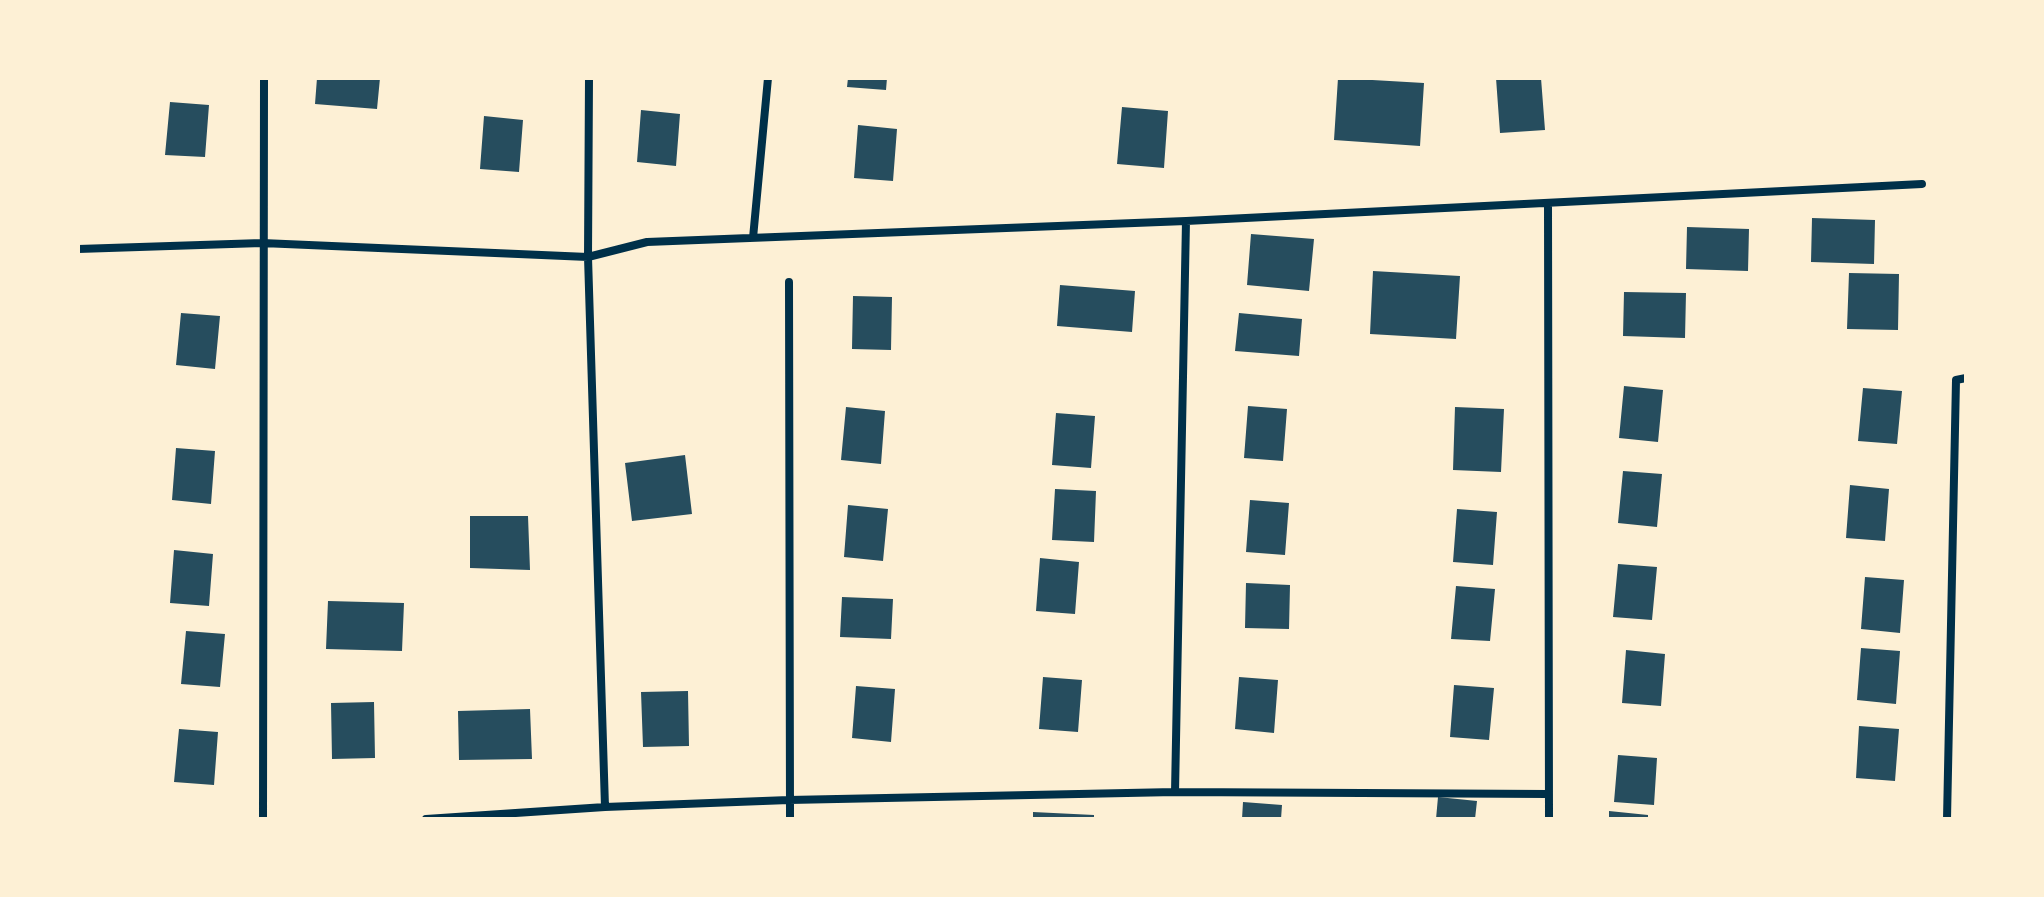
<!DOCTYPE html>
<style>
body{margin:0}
#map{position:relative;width:2044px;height:897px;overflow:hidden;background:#fdf0d5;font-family:Lato,sans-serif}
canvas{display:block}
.frame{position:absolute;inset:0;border:80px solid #fdf0d5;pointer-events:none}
</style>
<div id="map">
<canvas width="2044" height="897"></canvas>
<div class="frame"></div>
</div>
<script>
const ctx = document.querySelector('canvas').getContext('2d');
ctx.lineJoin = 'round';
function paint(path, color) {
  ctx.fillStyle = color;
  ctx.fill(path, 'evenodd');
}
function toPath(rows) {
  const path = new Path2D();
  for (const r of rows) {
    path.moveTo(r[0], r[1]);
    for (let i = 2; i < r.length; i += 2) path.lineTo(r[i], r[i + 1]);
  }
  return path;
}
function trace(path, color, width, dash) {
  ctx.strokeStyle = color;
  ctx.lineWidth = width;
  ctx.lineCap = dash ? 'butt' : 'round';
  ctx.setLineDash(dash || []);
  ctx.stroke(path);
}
const building = toPath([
 [317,78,380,78,377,109,315,104],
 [848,78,887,78,886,90,847,87],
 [1338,78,1424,83,1420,146,1334,140],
 [1496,78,1541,78,1545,130,1500,133],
 [170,102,209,105,205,157,165,155],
 [1122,107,1168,111,1164,168,1117,164],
 [641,110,680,114,676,166,637,162],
 [484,116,523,120,519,172,480,169],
 [858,125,897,129,893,181,854,178],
 [1812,218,1875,220,1874,264,1811,262],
 [1687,227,1749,229,1748,271,1686,269],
 [1251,234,1314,239,1309,291,1247,285],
 [1373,271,1460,276,1456,339,1370,334],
 [1849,273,1899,274,1898,330,1847,329],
 [1060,285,1135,291,1132,332,1057,326],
 [1624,292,1686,293,1685,338,1623,336],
 [853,296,892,297,891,350,852,349],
 [181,313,220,316,215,369,176,365],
 [1239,313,1302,319,1299,356,1235,351],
 [1624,386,1663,390,1658,442,1619,438],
 [1863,388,1902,391,1897,444,1858,441],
 [1248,406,1287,409,1283,461,1244,458],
 [846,407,885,411,881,464,841,460],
 [1455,407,1504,409,1501,472,1453,470],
 [1056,413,1095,416,1091,468,1052,465],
 [176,448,215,451,211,504,172,500],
 [685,455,692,514,632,521,625,463],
 [1623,471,1662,474,1657,527,1618,523],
 [1850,485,1889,489,1885,541,1846,538],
 [1055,489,1096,491,1094,542,1052,540],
 [1250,500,1289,503,1285,555,1246,552],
 [848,505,888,509,883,561,844,557],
 [1457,509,1497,512,1493,565,1453,562],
 [470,516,528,516,530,570,470,568],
 [174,550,213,554,209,606,170,603],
 [1040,558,1079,562,1075,614,1036,611],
 [1618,564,1657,567,1652,620,1613,617],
 [1865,577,1904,580,1900,633,1861,629],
 [1246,583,1290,585,1289,629,1245,628],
 [1456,586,1495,589,1490,641,1451,639],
 [842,597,893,599,891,639,840,637],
 [328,601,404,603,402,651,326,649],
 [186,631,225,634,220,687,181,684],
 [1861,648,1900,651,1896,704,1857,700],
 [1626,650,1665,654,1661,706,1622,703],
 [1043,677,1082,680,1078,732,1039,729],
 [1239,677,1278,680,1274,733,1235,729],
 [1454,685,1494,688,1489,740,1450,737],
 [856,686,895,689,891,742,852,738],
 [688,691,689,746,643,747,641,692],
 [374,702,375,758,332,759,331,703],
 [530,709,532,759,459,760,458,711],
 [1859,726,1899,729,1895,781,1856,778],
 [179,729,218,732,214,785,174,782],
 [1618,755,1657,758,1654,805,1614,802],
 [1438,797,1477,801,1475,819,1436,819],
 [1243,802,1282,805,1281,819,1242,819],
 [1609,811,1648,815,1648,819,1609,819],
 [1033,812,1094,815,1094,819,1033,819]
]);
const minor = toPath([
 [589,78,588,257,605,807],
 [1548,204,1549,819],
 [753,238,768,78],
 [78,249,262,243,588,257,647,242,1186,221,1922,184],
 [789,282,790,819],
 [1175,792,1186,221],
 [263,819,264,78],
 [426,819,605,807,789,800,1175,792,1548,794],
 [1947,819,1956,380,1966,378]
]);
paint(building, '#264d5e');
trace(minor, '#003049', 8);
</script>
